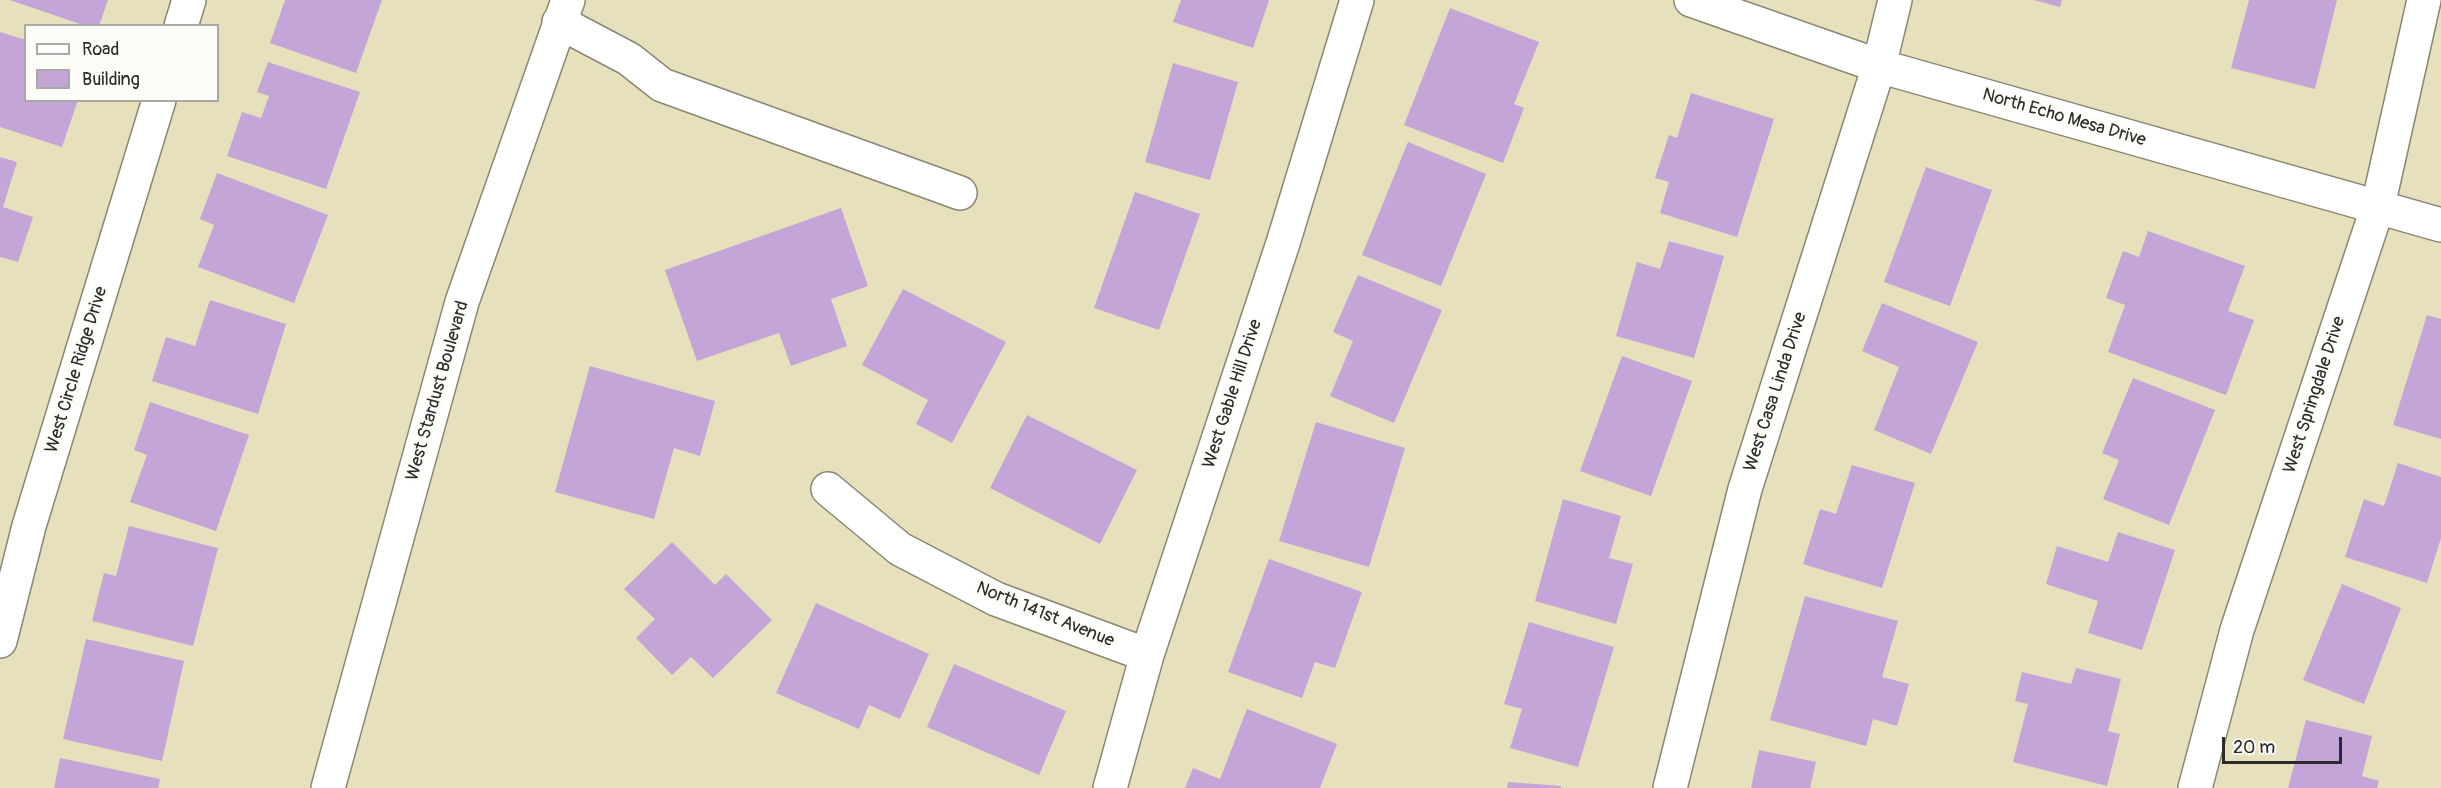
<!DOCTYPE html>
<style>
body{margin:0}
#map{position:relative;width:2441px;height:788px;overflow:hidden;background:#e7e0bc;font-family:Pangolin,sans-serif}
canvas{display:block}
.legend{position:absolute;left:24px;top:24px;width:195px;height:78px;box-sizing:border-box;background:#fdfcf7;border:2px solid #a9a8a5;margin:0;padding:8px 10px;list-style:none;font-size:18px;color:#2b2b2b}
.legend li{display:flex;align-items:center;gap:12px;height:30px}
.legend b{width:30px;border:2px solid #a9a8a5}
.scale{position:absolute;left:2222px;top:737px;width:120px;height:27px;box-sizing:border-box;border:3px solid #2b2b2b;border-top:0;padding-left:8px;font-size:18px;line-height:21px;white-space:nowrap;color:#2b2b2b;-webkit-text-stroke:4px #fdfcf7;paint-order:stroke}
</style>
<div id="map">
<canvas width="2441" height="788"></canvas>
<ul class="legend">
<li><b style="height:8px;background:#fff"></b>Road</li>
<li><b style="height:16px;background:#c3a6d7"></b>Building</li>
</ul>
<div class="scale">20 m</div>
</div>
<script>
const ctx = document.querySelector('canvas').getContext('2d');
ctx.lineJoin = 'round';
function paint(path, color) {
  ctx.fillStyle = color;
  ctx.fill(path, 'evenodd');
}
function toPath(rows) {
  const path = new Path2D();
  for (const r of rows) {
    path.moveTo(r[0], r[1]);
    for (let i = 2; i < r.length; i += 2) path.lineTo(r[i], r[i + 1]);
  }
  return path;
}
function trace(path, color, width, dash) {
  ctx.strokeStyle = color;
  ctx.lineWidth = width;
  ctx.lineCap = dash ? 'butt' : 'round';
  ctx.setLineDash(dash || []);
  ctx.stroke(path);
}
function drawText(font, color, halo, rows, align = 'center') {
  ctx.font = font + ' Pangolin,sans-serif';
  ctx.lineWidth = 6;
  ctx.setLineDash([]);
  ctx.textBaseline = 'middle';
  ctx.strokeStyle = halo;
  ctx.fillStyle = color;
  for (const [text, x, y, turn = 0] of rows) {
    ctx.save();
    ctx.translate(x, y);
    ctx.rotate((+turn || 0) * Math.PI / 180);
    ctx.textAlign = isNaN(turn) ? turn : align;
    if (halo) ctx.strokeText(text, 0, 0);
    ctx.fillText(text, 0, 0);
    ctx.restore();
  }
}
const building = toPath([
 [10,0,108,0,99,26,86,26],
 [285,0,382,0,356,73,270,43],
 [1181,0,1269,0,1253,48,1173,22],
 [2034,0,2062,0,2060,7],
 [2249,0,2337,0,2315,89,2231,68],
 [1450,8,1539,42,1514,104,1524,108,1503,163,1404,125],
 [0,32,26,40,26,100,78,100,62,147,0,127],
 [268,62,360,92,326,189,227,156,242,112,261,118,269,96,257,92],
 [1173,63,1238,82,1210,180,1145,162],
 [1691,93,1774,119,1737,237,1660,213,1669,182,1655,178,1669,135,1677,138],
 [1408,142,1486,174,1441,286,1362,255],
 [0,157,17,162,3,207,33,217,18,262,0,257],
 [1926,167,1992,190,1950,306,1884,282],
 [217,173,328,215,294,303,198,267,214,225,200,219],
 [1135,192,1200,214,1159,330,1094,308],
 [841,208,868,286,831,299,847,346,791,366,779,333,697,361,665,270],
 [2148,231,2245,266,2228,311,2254,320,2226,395,2108,352,2125,305,2106,298,2123,251,2139,257],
 [1669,241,1724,256,1694,358,1616,336,1637,262,1660,269],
 [1358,275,1442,310,1394,423,1330,396,1353,341,1333,332],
 [903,289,1006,342,952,443,916,424,928,400,862,365],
 [210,300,286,324,258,414,152,381,166,337,195,346],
 [1882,303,1978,342,1931,454,1874,430,1899,367,1862,351],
 [2427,315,2441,319,2441,439,2393,425],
 [1622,356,1692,381,1651,496,1580,471],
 [590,366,715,401,700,456,674,448,654,519,555,492],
 [2133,378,2215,410,2169,525,2103,499,2119,460,2102,453],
 [150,402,249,435,216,531,130,502,147,455,134,450],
 [1027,415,1137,470,1100,544,990,488],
 [1316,422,1405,448,1369,567,1279,541],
 [2398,463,2441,477,2441,538,2427,583,2345,557,2364,499,2384,506],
 [1852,465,1915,483,1882,588,1803,564,1820,509,1836,514],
 [1563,499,1621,516,1609,558,1633,564,1616,624,1535,601],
 [129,526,218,548,193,646,92,621,104,573,116,576],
 [2118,532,2175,550,2142,650,2088,633,2098,601,2046,584,2057,546,2108,562],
 [672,542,715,585,726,574,772,620,713,678,691,657,672,675,636,638,655,619,624,589],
 [1269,559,1362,592,1335,668,1315,662,1302,698,1228,672],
 [2342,584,2401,608,2364,704,2303,680],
 [1805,596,1898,621,1882,677,1909,684,1897,726,1873,719,1866,746,1770,720],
 [816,603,929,654,900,719,869,705,859,729,776,693],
 [1529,622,1614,647,1578,767,1510,748,1522,709,1504,704],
 [86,639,184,661,162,761,63,739],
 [954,664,1066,711,1039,775,927,727],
 [2076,668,2121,679,2108,731,2120,734,2107,786,2013,762,2028,704,2015,701,2022,672,2071,684],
 [1247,709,1337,744,1320,788,1185,788,1193,768,1220,779],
 [2306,720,2372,736,2362,776,2379,781,2377,788,2288,788],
 [1759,750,1816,762,1810,788,1751,788],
 [60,758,160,779,158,788,54,788],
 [1508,782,1561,786,1561,788,1507,788]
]);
const minor = toPath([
 [1691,0,1879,66,2441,225],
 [559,22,629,59,662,85,960,193],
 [181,26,189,0],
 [828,489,900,549,996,599,1147,655],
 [0,641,29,526,159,100],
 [328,788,462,302,568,0],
 [1110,788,1147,655,1283,243,1357,0],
 [1670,788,1745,489,1879,66,1895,0],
 [2195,788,2237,630,2378,206,2424,0]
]);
const streetNames = [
 ["North Echo Mesa Drive",2064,118,16],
 ["West Circle Ridge Drive",77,370,-73],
 ["West Stardust Boulevard",438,391,-74],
 ["West Casa Linda Drive",1776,392,-72],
 ["West Gable Hill Drive",1233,394,-72],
 ["West Springdale Drive",2315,395,-72],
 ["North 141st Avenue",1045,615,22]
];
paint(building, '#c3a6d7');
trace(minor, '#898674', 36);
trace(minor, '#fff', 33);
drawText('18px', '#2b2b2b', '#fdfcf7', streetNames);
</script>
